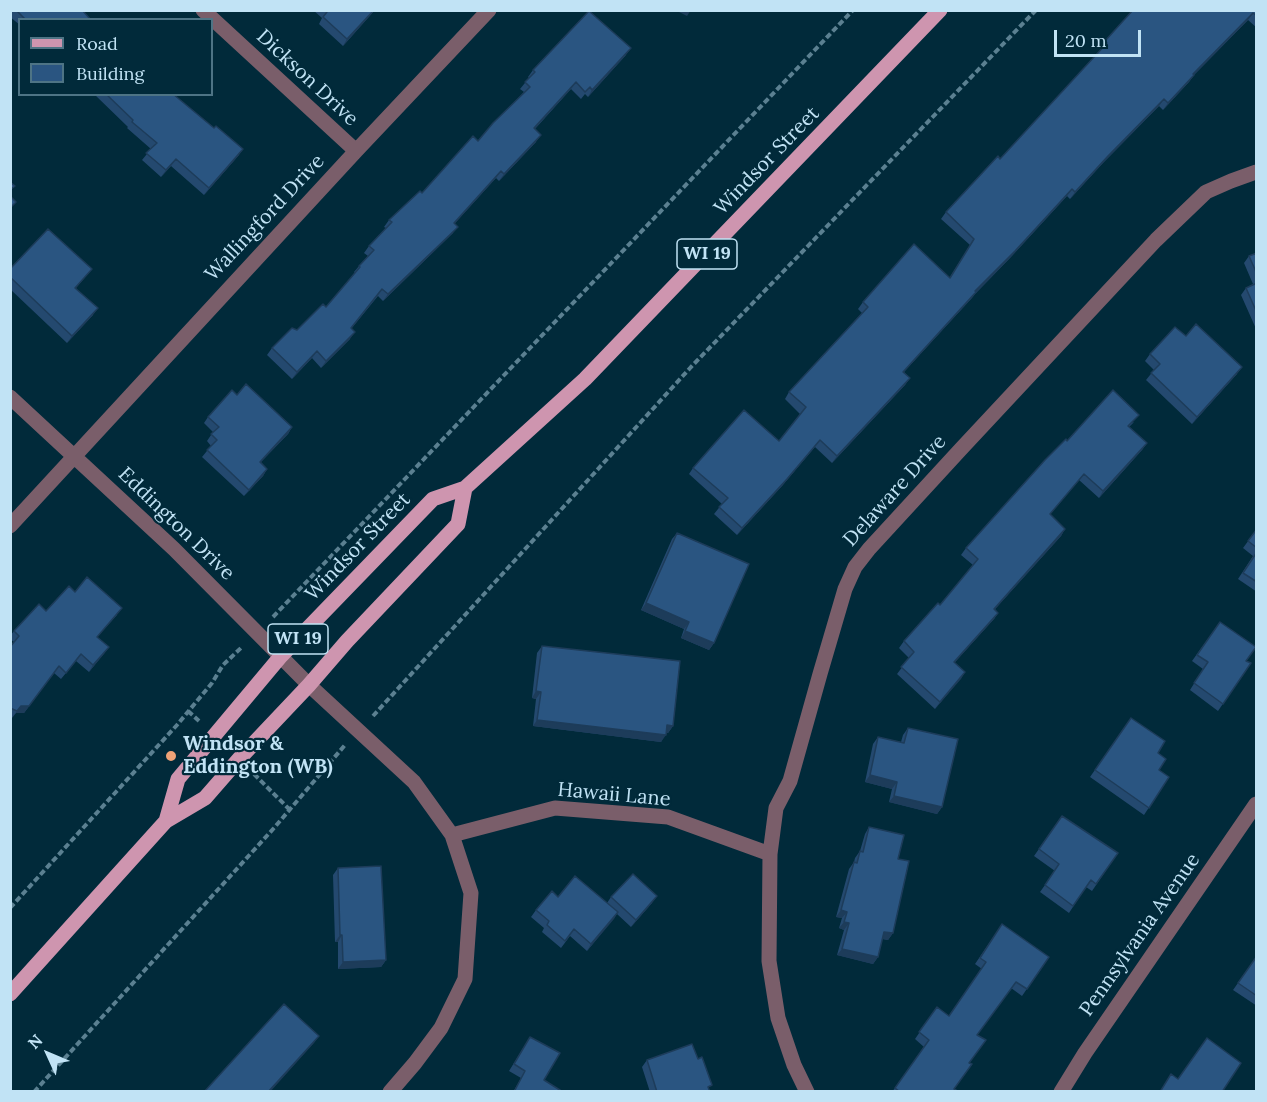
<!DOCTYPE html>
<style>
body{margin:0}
#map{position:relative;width:1267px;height:1102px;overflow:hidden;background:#012a3a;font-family:Lora,serif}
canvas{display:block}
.frame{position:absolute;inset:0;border:12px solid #c1e3f5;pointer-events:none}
.legend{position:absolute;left:18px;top:18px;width:195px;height:78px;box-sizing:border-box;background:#012a3a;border:2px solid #4e7485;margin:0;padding:8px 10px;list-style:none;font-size:18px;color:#c1e3f5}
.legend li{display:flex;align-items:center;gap:12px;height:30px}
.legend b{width:30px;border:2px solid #4e7485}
.north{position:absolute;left:18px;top:1024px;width:60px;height:60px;-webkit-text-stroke:4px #012a3a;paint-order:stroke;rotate:314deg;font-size:16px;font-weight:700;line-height:24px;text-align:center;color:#c1e3f5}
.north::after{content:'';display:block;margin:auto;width:21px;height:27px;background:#c1e3f5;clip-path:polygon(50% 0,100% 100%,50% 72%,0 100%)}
.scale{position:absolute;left:1054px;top:30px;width:87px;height:27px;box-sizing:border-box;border:3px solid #c1e3f5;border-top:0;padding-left:8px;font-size:18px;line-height:21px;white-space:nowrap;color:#c1e3f5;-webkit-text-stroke:4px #012a3a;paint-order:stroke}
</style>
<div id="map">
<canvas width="1267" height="1102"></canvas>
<div class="frame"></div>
<ul class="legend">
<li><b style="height:8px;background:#ce95af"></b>Road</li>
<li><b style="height:16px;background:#2a5581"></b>Building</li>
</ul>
<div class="north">N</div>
<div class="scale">20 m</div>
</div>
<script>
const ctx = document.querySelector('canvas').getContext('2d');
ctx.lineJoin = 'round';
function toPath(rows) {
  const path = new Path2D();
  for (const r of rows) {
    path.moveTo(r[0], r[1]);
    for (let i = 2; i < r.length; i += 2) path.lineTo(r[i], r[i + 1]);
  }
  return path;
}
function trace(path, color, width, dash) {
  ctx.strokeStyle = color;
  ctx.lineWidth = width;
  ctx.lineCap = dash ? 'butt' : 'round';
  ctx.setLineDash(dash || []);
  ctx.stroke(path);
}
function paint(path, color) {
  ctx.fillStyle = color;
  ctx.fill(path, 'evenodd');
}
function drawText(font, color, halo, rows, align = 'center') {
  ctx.font = font + ' Lora,serif';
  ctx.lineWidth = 4.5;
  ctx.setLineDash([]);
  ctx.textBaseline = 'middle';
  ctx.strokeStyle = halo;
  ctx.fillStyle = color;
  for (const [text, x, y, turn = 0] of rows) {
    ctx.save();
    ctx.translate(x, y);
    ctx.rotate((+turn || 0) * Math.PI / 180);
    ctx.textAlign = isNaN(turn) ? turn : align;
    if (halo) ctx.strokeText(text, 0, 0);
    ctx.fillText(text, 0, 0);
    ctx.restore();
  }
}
const path = toPath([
 [273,617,853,10],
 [188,711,199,721],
 [373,716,691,367,1036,10],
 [254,774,290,810],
 [10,908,177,725,212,683,223,665,242,647],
 [34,1092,274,828,345,745]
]);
const minor = toPath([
 [203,10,356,151],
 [10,397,174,549,309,685,414,782,452,835,471,893,465,979,441,1028,415,1063,390,1092],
 [10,526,356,151,489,10],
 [452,835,555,808,668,817,770,854],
 [807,1092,794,1065,778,1018,769,961,770,854,776,808,790,781,820,674,845,589,855,567,869,549,960,450,1156,240,1206,192,1231,181,1256,172],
 [1061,1092,1085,1053,1256,804]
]);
const primary = toPath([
 [166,821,178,779,281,656,433,499,465,488,585,379,940,10],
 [10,994,166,821,205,798,239,759,309,685,347,641,458,524,465,488]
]);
const wall = toPath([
 [10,10,82,10,91,20,20,20,20,25,10,17],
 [313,10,375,10,343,46,319,24,322,18],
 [1257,10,1257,28,1248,20,1194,75,1189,82,1163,110,1159,106,1103,163,1070,199,1067,196,1010,258,976,293,971,299,904,372,910,378,905,385,832,463,815,447,782,486,737,535,714,514,722,504,689,474,693,468,779,441,800,414,785,399,789,392,862,313,858,309,863,302,950,277,970,245,941,219,946,212,1000,159,1102,49,1101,48,1105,41],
 [626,55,588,97,585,94,581,99,571,89,535,129,536,142,499,181,496,178,455,223,453,233,383,301,378,296,351,329,350,339,321,368,312,358,292,379,267,355,272,348,297,330,326,307,355,273,354,272,359,266,368,256,364,253,369,246,386,228,384,227,389,220,422,193,478,141,524,92,520,89,529,78,528,77,533,70],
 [94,94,173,94,239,155,204,195,171,166,161,177,142,160,151,149,127,128,128,127],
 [1257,253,1257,331,1241,295,1246,288,1253,284,1244,263,1249,256],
 [10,269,92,269,76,288,93,315,67,343,10,289],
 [1186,336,1237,374,1192,424,1146,380,1154,370,1145,361,1150,354],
 [237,395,292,427,288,434,261,462,267,469,263,476,244,496,202,457,211,446,207,441,213,432,204,423,208,417],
 [1134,422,1129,427,1147,443,1142,450,1099,498,1079,480,1050,514,1065,529,1061,536,995,609,998,613,994,619,954,663,965,672,935,709,897,674,909,658,899,648,904,641,940,605,973,565,961,555,966,548,1067,441],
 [1257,529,1257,592,1238,579,1253,556,1243,548],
 [677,533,714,643,709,650,681,638,684,629,641,610,672,539],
 [75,592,117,615,97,637,109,647,89,672,76,661,61,679,54,673,24,713,16,713,12,718,10,717,10,647,14,642,10,639,10,636,14,631,46,611],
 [1220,622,1246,661,1251,663,1218,711,1190,690,1203,669,1192,661],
 [542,646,673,726,668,733,666,732,661,742,533,726,536,699,532,698,537,653],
 [1131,718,1158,753,1159,770,1169,777,1144,815,1090,777],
 [908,728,942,807,937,814,889,802,892,789,865,782,873,744,878,737,901,742,903,735],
 [1062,816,1118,853,1092,891,1086,887,1069,913,1040,892,1055,871,1034,856],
 [869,827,898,859,893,933,888,940,882,939,878,957,873,964,837,955,844,930,839,928,842,918,836,917,849,869,854,862,855,858,860,851,865,834],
 [338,868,386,960,381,967,338,969,338,942,335,942,333,875],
 [558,897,607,903,611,897,652,903,631,927,617,914,587,951,570,936,561,948,542,932,544,928,531,917,536,910],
 [1002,924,1049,957,1022,996,1011,988,977,1035,969,1063,954,1089,959,1092,892,1092,924,1047,915,1039,937,1007,949,1016,982,969,975,964],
 [1257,956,1257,1006,1233,990],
 [530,1037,544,1080,563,1092,513,1092,521,1078,509,1071],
 [647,1060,709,1090,710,1092,650,1092,642,1067]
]);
const shadedWall = toPath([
 [374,10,375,10,343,46,347,39],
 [675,10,691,10,687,16],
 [1253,13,1248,20,1188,81,1193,74],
 [631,48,626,55,588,97,592,90],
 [1194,75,1189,82,1163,110,1168,103],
 [576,82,571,89,529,135,534,128],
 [1164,99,1159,106,1103,163,1070,199,1075,192,1108,156],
 [541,135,536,142,499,181,504,174],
 [243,149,239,155,204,195,209,188],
 [176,159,171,166,161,177,166,170],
 [501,171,496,178,449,230,454,223],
 [1072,189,1067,196,1010,258,976,293,971,299,898,378,903,372,975,291],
 [458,227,453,233,383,301,388,294],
 [98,308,93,315,67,343,72,336],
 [355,332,350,339,321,368,326,361],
 [317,351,312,358,292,379,297,372],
 [1242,367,1237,374,1192,424,1197,417],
 [910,378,905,385,832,463,837,456],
 [292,427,288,434,255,468,260,462],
 [820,440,782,486,737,535,742,528],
 [1147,443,1142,450,1099,498,1103,491],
 [267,469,263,476,244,496,249,490],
 [1065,529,1061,536,989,616,994,609],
 [646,603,689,622,684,629,641,610],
 [998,613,994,619,949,669,954,662],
 [685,631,714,643,709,650,681,638],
 [109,647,104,654,89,672,93,665],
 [59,666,24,713,16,713,12,718,17,711],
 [965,672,961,679,935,709,940,702],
 [536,691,541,692,536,699,532,698],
 [537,720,666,735,661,742,533,726],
 [667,725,673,726,668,733,663,732],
 [870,775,897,782,892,789,865,782],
 [894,796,942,807,937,814,889,802],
 [657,896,652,903,631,927,636,920],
 [841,910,847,912,842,918,836,917],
 [618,912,614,919,587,951,591,944],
 [844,922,849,923,844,930,839,928],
 [884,932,893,933,888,940,879,938],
 [340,935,342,935,338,942,335,942],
 [842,949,878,957,873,964,837,955],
 [386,960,381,967,338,969,343,962],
 [319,1036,314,1043,270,1092,268,1092]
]);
const building = toPath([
 [16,10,82,10,91,20,26,20,16,10],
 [325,10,374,10,347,39,323,17,327,12,325,10],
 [1133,10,1257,10,1257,16,1253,13,1193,74,1194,75,1168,103,1164,99,1108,156,1075,192,1072,189,1015,251,975,291,976,292,903,372,910,378,837,456,820,440,787,479,742,528,719,507,728,498,693,468,744,410,779,441,806,407,789,392,868,307,863,302,914,244,950,278,974,239,946,212,998,156,1000,159,1107,43,1105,41,1133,10],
 [589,11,631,48,592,90,590,87,585,92,576,82,534,128,541,135,504,174,501,171,454,223,458,227,388,294,382,289,351,328,355,332,326,361,317,351,297,372,272,348,292,328,297,330,323,304,326,307,360,267,359,266,374,250,369,246,392,222,389,220,420,191,422,193,473,136,478,141,493,123,530,87,525,82,535,72,533,70,589,11],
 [106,94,173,94,214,128,216,126,243,149,209,188,176,159,166,170,146,153,157,143,132,122,133,120,106,94],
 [10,182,15,186,10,190,10,182],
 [10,196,16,202,10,208,10,196],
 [48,229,92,269,75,288,98,308,72,336,10,277,10,269,48,229],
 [1257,253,1257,274,1249,256,1257,253],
 [1257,283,1257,313,1246,288,1257,283],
 [1196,324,1242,367,1197,417,1151,373,1160,364,1150,354,1175,327,1186,336,1196,324],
 [246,384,292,427,260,462,267,469,249,490,207,450,217,440,211,434,219,427,208,417,232,390,237,395,246,384],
 [1113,390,1139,415,1128,426,1147,443,1103,491,1084,474,1050,514,1065,529,994,609,998,613,954,662,965,672,940,702,901,667,914,652,904,641,938,603,940,605,978,559,966,548,1045,460,1066,439,1067,441,1113,390],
 [1257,529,1257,548,1248,541,1257,529],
 [677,533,749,564,714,643,685,631,689,622,646,603,677,533],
 [1257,552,1257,582,1243,573,1257,552],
 [87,577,122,608,97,637,109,647,93,665,81,654,66,673,59,666,29,706,21,706,17,711,10,708,10,647,19,636,14,631,39,604,46,611,69,586,75,592,87,577],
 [1220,622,1256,647,1246,661,1251,663,1223,704,1194,683,1208,662,1197,655,1220,622],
 [542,646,680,661,673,726,667,725,666,735,537,720,541,692,536,691,542,646],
 [1131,718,1165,741,1158,753,1166,759,1159,770,1169,777,1149,808,1095,770,1131,718],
 [908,728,958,739,942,807,894,796,897,782,870,775,878,737,904,743,908,728],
 [1062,816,1118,853,1096,884,1091,880,1073,906,1045,885,1059,864,1039,849,1062,816],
 [869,827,904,835,898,859,909,861,893,933,884,932,878,957,842,949,849,923,844,922,847,912,841,910,854,862,857,863,860,851,863,852,869,827],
 [381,866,386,960,343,962,342,935,340,935,338,868,381,866],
 [633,874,657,896,636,920,611,897,633,874],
 [575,876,618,912,591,944,574,929,565,941,547,925,549,921,536,910,552,891,558,897,575,876],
 [1002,924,1049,957,1027,989,1016,982,977,1035,986,1040,969,1063,972,1064,954,1089,959,1092,900,1092,895,1088,929,1040,919,1032,937,1007,949,1016,986,962,980,958,1002,924],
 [1257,956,1257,996,1238,983,1257,956],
 [284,1004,319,1036,268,1092,204,1092,284,1004],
 [530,1037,560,1053,544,1080,563,1092,514,1092,525,1071,514,1064,530,1037],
 [1207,1038,1241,1063,1222,1092,1160,1092,1171,1074,1178,1079,1207,1038],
 [692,1044,698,1059,702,1057,712,1085,708,1087,710,1092,657,1092,647,1060,692,1044]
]);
const markers = [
 [171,756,6,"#efa377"]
];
const shields = [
 [707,254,60],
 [298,639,60]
];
const shieldNames = [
 ["WI 19",707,254],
 ["WI 19",298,639]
];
const streetNames = [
 ["Dickson Drive",307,78,43],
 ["Windsor Street",767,161,-46],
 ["Wallingford Drive",265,218,-47],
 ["Delaware Drive",895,491,-48],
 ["Eddington Drive",176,524,44],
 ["Windsor Street",358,547,-46],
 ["Hawaii Lane",614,795,5],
 ["Pennsylvania Avenue",1140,935,-55]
];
const poiNames = [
 ["Windsor &",183,744],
 ["Eddington (WB)",183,767]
];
trace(path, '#5b8091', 4, [6, 3]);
trace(minor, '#7a5e6a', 15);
trace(primary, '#ce95af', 15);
paint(wall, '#24496f');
paint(shadedWall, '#1d3c5a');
paint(building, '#2a5581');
trace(building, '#1d3c5a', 1.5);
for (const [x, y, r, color] of markers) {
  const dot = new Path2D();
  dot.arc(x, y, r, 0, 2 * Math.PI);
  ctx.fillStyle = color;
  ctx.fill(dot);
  trace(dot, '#012a3a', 2);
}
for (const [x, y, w] of shields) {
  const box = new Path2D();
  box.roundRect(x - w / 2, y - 15, w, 30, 4.5);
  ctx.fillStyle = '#012a3a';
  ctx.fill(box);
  trace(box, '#c1e3f5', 1.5);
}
drawText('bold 18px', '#c1e3f5', null, shieldNames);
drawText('20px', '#c1e3f5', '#012a3a', streetNames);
drawText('bold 20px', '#c1e3f5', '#012a3a', poiNames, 'left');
</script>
